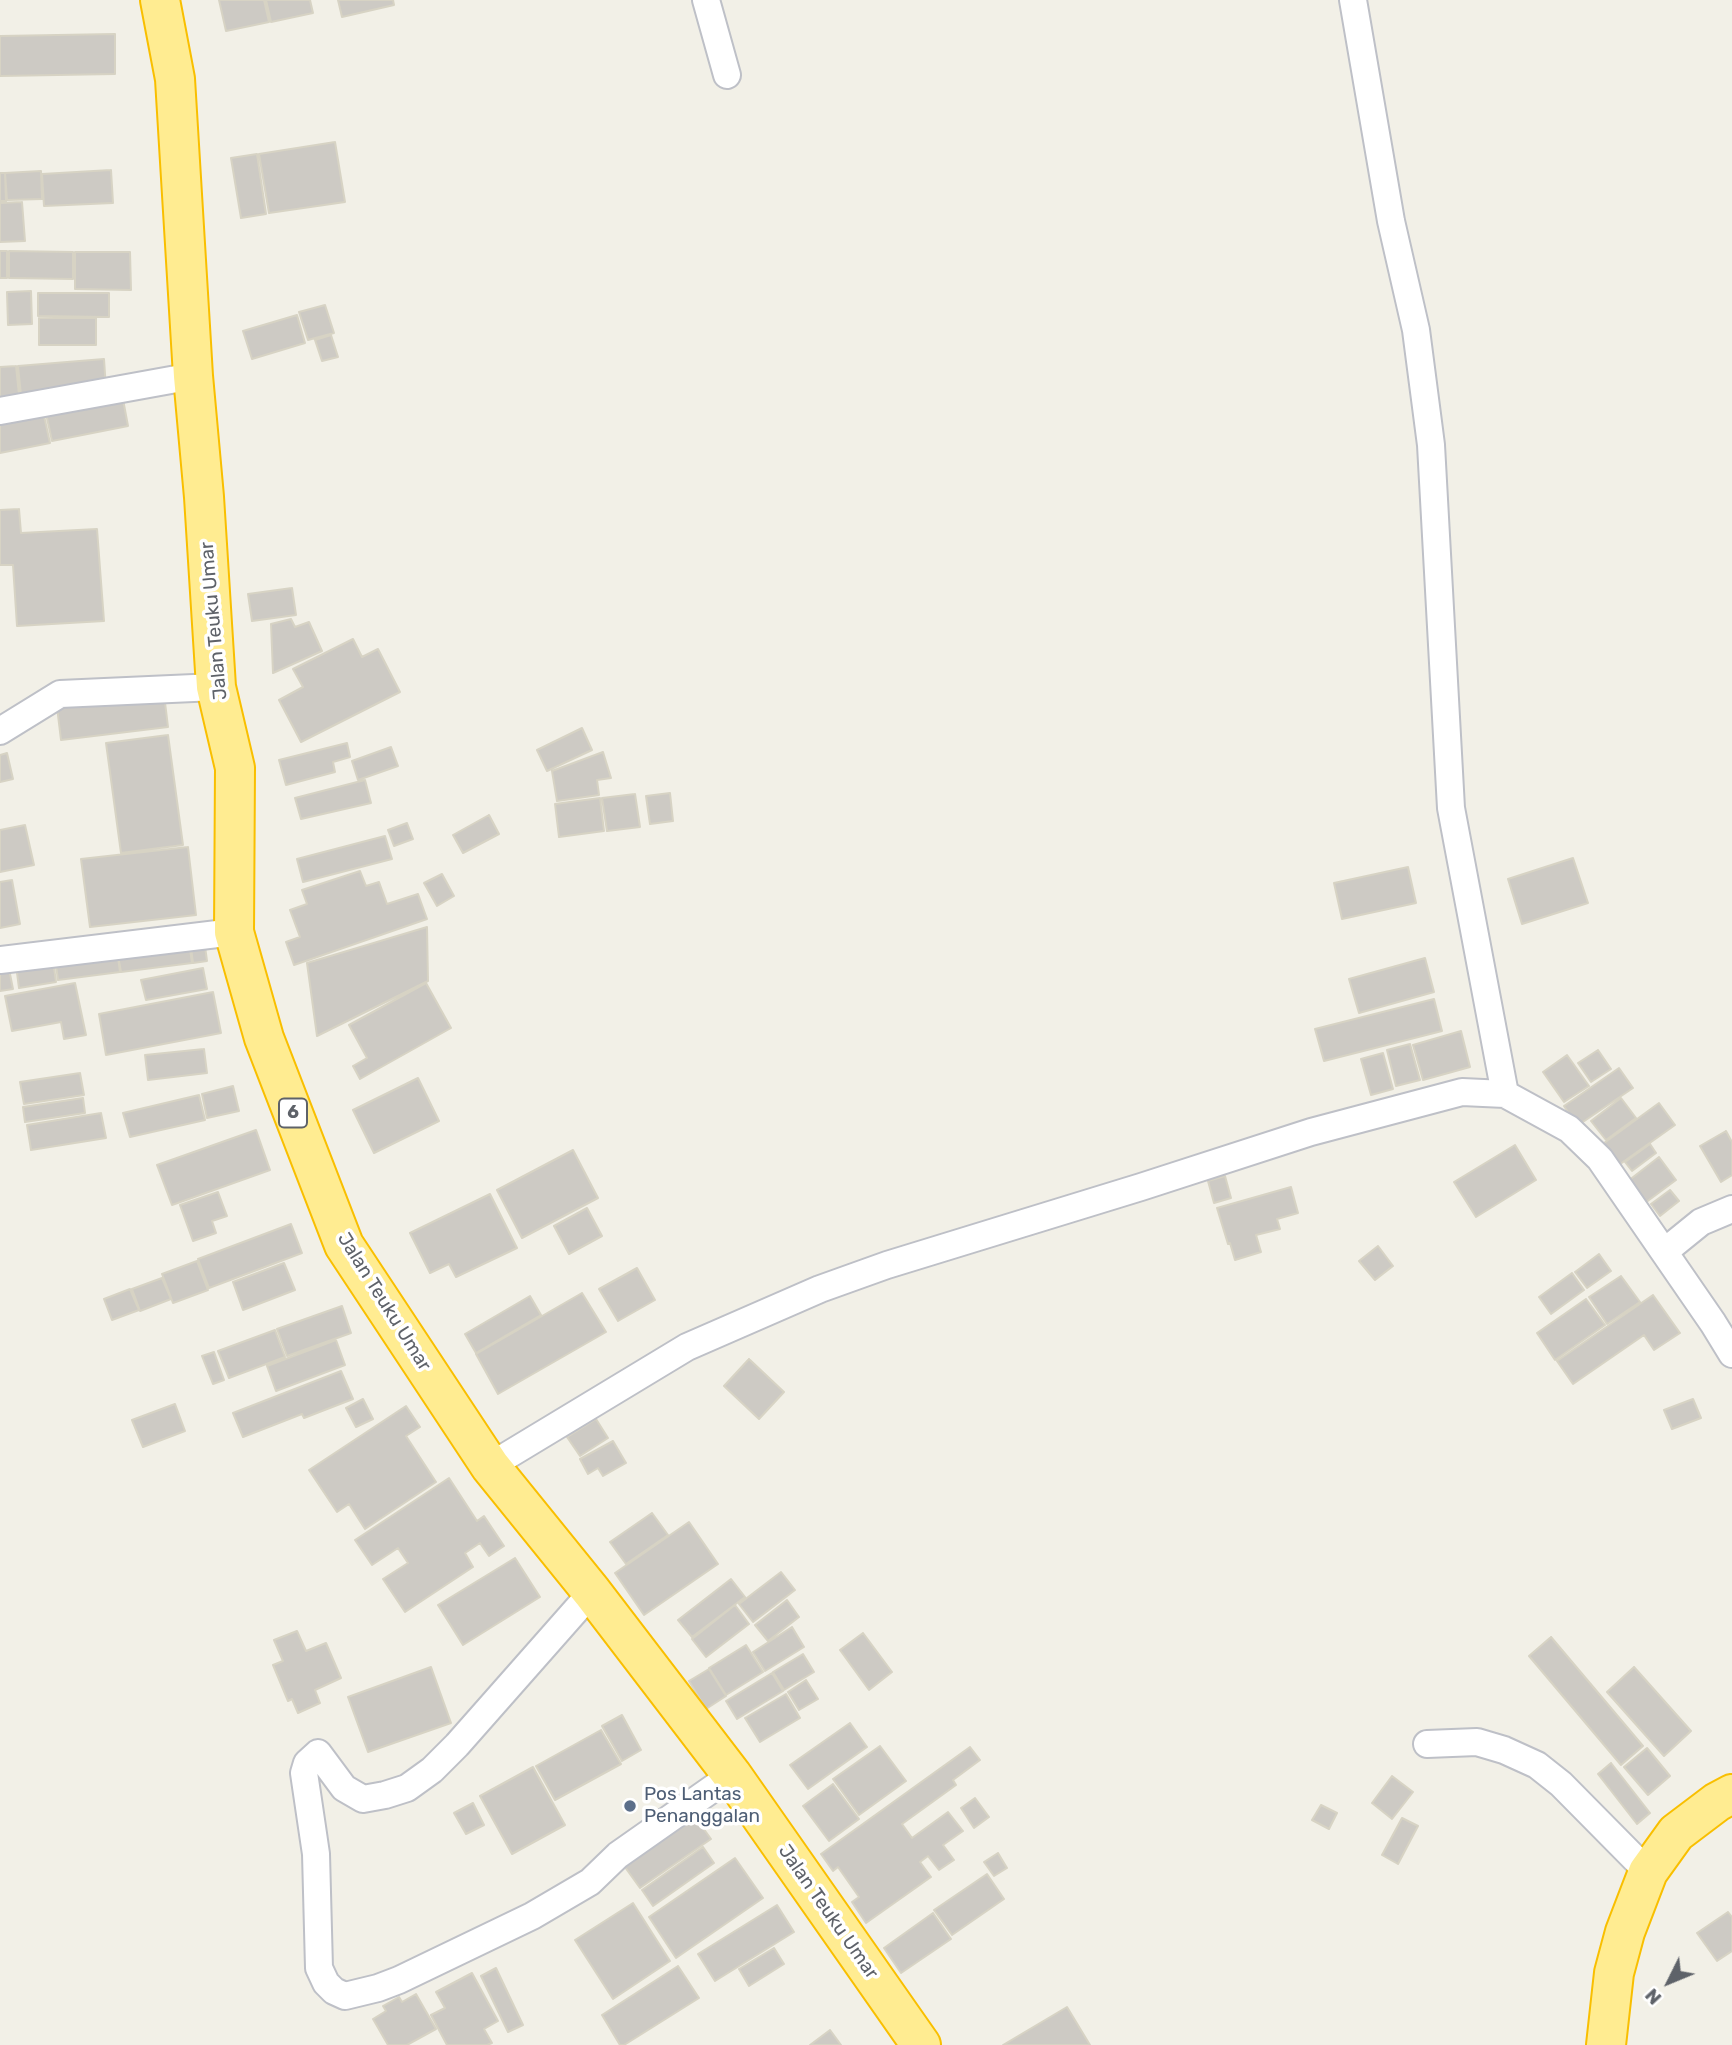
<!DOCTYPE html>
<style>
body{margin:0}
#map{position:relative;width:1732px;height:2045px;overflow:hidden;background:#f2f0e7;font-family:Rubik,sans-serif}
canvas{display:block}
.north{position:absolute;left:1634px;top:1947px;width:70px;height:70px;-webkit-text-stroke:5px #fff;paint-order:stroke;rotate:227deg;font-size:19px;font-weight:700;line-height:28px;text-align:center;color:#5e6269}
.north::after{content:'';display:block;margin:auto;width:24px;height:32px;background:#5e6269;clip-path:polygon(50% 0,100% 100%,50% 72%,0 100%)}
</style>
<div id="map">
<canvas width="1732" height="2045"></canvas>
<div class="north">N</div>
</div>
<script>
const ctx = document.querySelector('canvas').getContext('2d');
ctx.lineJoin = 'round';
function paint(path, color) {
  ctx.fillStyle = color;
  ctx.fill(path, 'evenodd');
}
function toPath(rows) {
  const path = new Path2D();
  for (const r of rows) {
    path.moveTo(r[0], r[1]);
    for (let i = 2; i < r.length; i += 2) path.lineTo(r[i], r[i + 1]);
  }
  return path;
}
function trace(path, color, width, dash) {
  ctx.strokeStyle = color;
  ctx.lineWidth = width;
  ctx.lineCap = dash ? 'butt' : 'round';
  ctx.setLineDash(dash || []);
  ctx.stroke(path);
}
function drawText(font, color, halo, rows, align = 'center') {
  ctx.font = font + ' Rubik,sans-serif';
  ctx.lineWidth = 7;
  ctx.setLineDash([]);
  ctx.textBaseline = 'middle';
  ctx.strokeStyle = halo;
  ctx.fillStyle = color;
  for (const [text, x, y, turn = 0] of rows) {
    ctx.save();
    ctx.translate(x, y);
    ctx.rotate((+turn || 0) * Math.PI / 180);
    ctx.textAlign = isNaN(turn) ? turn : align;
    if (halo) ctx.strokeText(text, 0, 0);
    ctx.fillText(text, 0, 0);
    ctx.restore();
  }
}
const building = toPath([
 [219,0,264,0,269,22,226,31,219,0],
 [266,0,310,0,313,13,271,22,266,0],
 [338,0,393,0,394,5,342,17,338,0],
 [115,34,115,74,0,76,0,36,115,34],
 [335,142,345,202,269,213,259,154,335,142],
 [257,154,266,214,241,218,231,158,257,154],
 [111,170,113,203,44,206,42,174,111,170],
 [41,171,42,199,7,200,5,173,41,171],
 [0,173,5,173,6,201,0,201,0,173],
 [22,202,25,241,0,242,0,203,22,202],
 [0,251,7,251,7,278,0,278,0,251],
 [9,251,73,252,73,279,9,278,9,251],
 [75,252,130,252,131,290,75,289,75,252],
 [31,291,32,324,8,325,7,292,31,291],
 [38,293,109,293,109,317,38,316,38,293],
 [325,305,334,333,308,340,299,312,325,305],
 [297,315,305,343,252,359,243,331,297,315],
 [39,318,96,318,96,345,39,345,39,318],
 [331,335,338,357,322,361,315,340,331,335],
 [104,359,106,389,21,395,18,366,104,359],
 [16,366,19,395,0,397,0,367,16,366],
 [122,394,128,426,52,441,45,409,122,394],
 [43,411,50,443,0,453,0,419,43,411],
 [19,509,21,533,97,529,104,621,17,626,13,565,0,565,0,510,19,509],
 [292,588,296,615,252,621,248,594,292,588],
 [291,619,295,627,309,622,322,651,273,673,271,624,291,619],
 [353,639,362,657,378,649,400,692,301,742,279,700,303,687,293,669,353,639],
 [164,694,168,727,61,740,57,707,164,694],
 [582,728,592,750,547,771,537,750,582,728],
 [168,735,183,845,121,853,106,743,168,735],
 [347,743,350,757,333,762,335,772,286,785,279,760,347,743],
 [391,747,398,766,358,780,352,761,391,747],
 [603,752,611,778,597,780,599,795,557,801,552,771,603,752],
 [7,753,13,779,0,782,0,755,7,753],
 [365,780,371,803,301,819,295,798,365,780],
 [670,793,673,821,650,824,646,796,670,793],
 [635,794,640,827,607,831,602,798,635,794],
 [600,798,604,831,559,837,555,804,600,798],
 [489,815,499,834,463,853,453,835,489,815],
 [407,823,413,839,394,846,388,830,407,823],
 [25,825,34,865,0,872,0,830,25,825],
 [385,836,392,859,303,882,297,859,385,836],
 [188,847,196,915,90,927,81,859,188,847],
 [1573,858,1588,903,1522,924,1508,879,1573,858],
 [1408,867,1416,903,1342,919,1334,883,1408,867],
 [360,871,366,886,379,882,387,904,418,894,427,919,294,965,286,942,300,937,290,910,307,904,302,890,360,871],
 [442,874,454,896,437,906,424,883,442,874],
 [12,880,20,924,0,928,0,882,12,880],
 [427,927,428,981,317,1036,307,963,427,927],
 [204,939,207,961,193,963,190,941,204,939],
 [189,941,192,963,121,972,117,950,189,941],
 [117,949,120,972,58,980,55,958,117,949],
 [1425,958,1434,992,1359,1013,1349,979,1425,958],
 [53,960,56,982,19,988,16,965,53,960],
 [8,964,13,989,0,991,0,965,8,964],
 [203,968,207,989,146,1000,141,980,203,968],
 [75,983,86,1035,64,1039,61,1022,12,1031,5,996,75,983],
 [426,983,451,1028,360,1079,353,1066,367,1058,349,1025,426,983],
 [213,992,221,1033,106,1055,99,1014,213,992],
 [1434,999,1442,1031,1324,1061,1315,1029,1434,999],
 [1461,1031,1470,1067,1423,1080,1413,1045,1461,1031],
 [1410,1044,1420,1080,1396,1086,1387,1050,1410,1044],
 [204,1049,207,1073,148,1080,145,1055,204,1049],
 [1598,1050,1611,1069,1591,1082,1578,1063,1598,1050],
 [1383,1053,1393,1089,1371,1095,1361,1059,1383,1053],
 [1567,1055,1589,1086,1564,1102,1543,1072,1567,1055],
 [1619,1068,1633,1088,1577,1126,1564,1106,1619,1068],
 [80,1073,84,1095,24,1104,20,1082,80,1073],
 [418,1078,439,1121,374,1153,353,1110,418,1078],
 [233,1086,239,1111,207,1118,202,1094,233,1086],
 [199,1095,205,1120,130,1137,123,1113,199,1095],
 [83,1098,85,1113,25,1122,23,1107,83,1098],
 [1621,1098,1636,1118,1606,1140,1591,1121,1621,1098],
 [1659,1103,1675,1125,1616,1167,1600,1146,1659,1103],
 [101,1113,106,1138,31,1150,27,1125,101,1113],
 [256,1130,270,1170,172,1205,157,1165,256,1130],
 [1726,1131,1732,1142,1732,1175,1721,1182,1700,1146,1726,1131],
 [1650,1144,1656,1153,1632,1171,1625,1162,1650,1144],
 [1515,1145,1536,1180,1476,1217,1454,1182,1515,1145],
 [573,1150,598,1198,522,1238,497,1190,573,1150],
 [1659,1157,1676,1180,1645,1203,1628,1181,1659,1157],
 [1225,1176,1231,1198,1214,1203,1208,1181,1225,1176],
 [1291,1187,1298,1213,1277,1219,1280,1229,1256,1235,1261,1252,1235,1260,1230,1243,1228,1244,1217,1208,1291,1187],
 [1670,1190,1679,1201,1660,1216,1651,1204,1670,1190],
 [218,1192,227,1216,212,1221,216,1233,193,1241,180,1205,218,1192],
 [490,1194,517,1248,456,1277,449,1264,430,1273,410,1233,490,1194],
 [587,1208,602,1236,569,1254,554,1226,587,1208],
 [291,1224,302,1253,209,1288,198,1259,291,1224],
 [1378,1246,1393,1266,1375,1280,1359,1261,1378,1246],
 [1599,1254,1611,1271,1587,1288,1575,1272,1599,1254],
 [197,1261,208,1290,173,1303,162,1274,197,1261],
 [284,1263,295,1290,243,1310,233,1282,284,1263],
 [637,1268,655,1300,618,1321,599,1289,637,1268],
 [1572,1273,1584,1290,1551,1314,1539,1297,1572,1273],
 [1621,1276,1640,1302,1607,1324,1589,1297,1621,1276],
 [162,1278,171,1299,140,1311,132,1289,162,1278],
 [130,1289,139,1310,112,1320,104,1299,130,1289],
 [582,1293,606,1332,498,1394,476,1354,582,1293],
 [1653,1295,1680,1333,1654,1350,1644,1335,1573,1384,1557,1361,1653,1295],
 [530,1296,541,1315,476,1353,465,1334,530,1296],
 [1586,1299,1605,1325,1555,1360,1537,1333,1586,1299],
 [342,1306,351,1333,287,1356,277,1329,342,1306],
 [275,1330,285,1357,229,1378,218,1351,275,1330],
 [336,1340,345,1365,276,1391,267,1366,336,1340],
 [214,1352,224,1380,213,1384,202,1356,214,1352],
 [749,1359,784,1392,759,1419,724,1386,749,1359],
 [341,1371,353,1399,304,1418,302,1414,243,1437,233,1413,341,1371],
 [363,1399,373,1419,356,1427,346,1408,363,1399],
 [1693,1399,1701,1418,1672,1429,1664,1410,1693,1399],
 [175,1404,185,1431,143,1447,132,1420,175,1404],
 [406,1406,420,1427,406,1436,436,1482,365,1529,349,1504,337,1512,309,1470,406,1406],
 [596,1419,608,1438,580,1456,567,1437,596,1419],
 [613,1441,626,1463,603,1476,598,1468,588,1474,580,1459,613,1441],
 [449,1478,477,1521,484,1516,504,1546,489,1556,480,1543,465,1553,473,1567,405,1612,383,1579,408,1563,398,1548,372,1565,355,1540,449,1478],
 [652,1513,668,1535,626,1564,610,1542,652,1513],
 [689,1522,718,1564,644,1615,615,1573,689,1522],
 [515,1558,540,1597,463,1645,438,1605,515,1558],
 [781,1572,795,1590,753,1622,739,1604,781,1572],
 [731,1579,745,1597,692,1637,678,1620,731,1579],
 [787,1600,799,1617,768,1641,755,1625,787,1600],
 [735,1605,749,1624,706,1657,692,1639,735,1605],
 [792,1627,804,1647,765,1671,753,1652,792,1627],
 [297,1631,306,1651,326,1643,341,1678,315,1690,320,1703,298,1713,292,1699,288,1701,273,1665,283,1661,274,1640,297,1631],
 [863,1633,892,1672,869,1690,840,1650,863,1633],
 [1551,1637,1643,1746,1621,1765,1529,1656,1551,1637],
 [746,1645,763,1672,726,1695,709,1668,746,1645],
 [803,1654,814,1672,784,1690,773,1672,803,1654],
 [431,1667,451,1723,368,1752,348,1697,431,1667],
 [1634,1667,1691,1731,1664,1756,1607,1692,1634,1667],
 [709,1669,726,1696,706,1709,689,1681,709,1669],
 [772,1673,783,1691,737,1719,726,1701,772,1673],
 [806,1680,818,1699,799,1710,788,1692,806,1680],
 [786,1694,800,1718,760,1742,745,1718,786,1694],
 [622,1715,641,1750,622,1761,602,1726,622,1715],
 [850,1723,867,1747,808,1789,790,1765,850,1723],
 [601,1730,621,1764,555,1800,536,1766,601,1730],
 [880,1746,906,1781,859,1815,833,1779,880,1746],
 [970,1747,980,1760,953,1780,956,1785,902,1824,912,1838,948,1812,963,1831,943,1845,954,1860,939,1870,928,1856,920,1862,931,1877,866,1923,852,1902,859,1897,838,1867,833,1871,821,1854,970,1747],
 [1647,1748,1670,1776,1648,1795,1624,1767,1647,1748],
 [1611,1763,1650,1813,1637,1824,1598,1774,1611,1763],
 [533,1767,565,1825,512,1854,480,1796,533,1767],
 [1392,1776,1413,1792,1392,1819,1372,1803,1392,1776],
 [833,1784,859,1819,829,1841,803,1806,833,1784],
 [975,1798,989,1817,974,1828,961,1808,975,1798],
 [473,1803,484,1825,466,1834,454,1813,473,1803],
 [1321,1805,1337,1813,1329,1829,1312,1820,1321,1805],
 [693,1814,711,1839,640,1888,622,1863,693,1814],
 [1402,1818,1418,1826,1398,1864,1382,1855,1402,1818],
 [703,1847,714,1863,653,1906,642,1890,703,1847],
 [998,1853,1007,1868,994,1876,984,1862,998,1853],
 [735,1858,763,1898,676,1958,649,1917,735,1858],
 [987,1874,1004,1899,952,1935,934,1910,987,1874],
 [633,1903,670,1961,613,1999,575,1940,633,1903],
 [777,1905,794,1932,715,1981,698,1954,777,1905],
 [1728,1912,1732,1917,1732,1951,1717,1961,1697,1933,1728,1912],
 [933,1913,951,1939,901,1973,884,1948,933,1913],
 [774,1948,784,1964,749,1986,739,1969,774,1948],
 [678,1966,699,1998,624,2045,620,2045,602,2015,678,1966],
 [496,1968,523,2025,508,2032,481,1976,496,1968],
 [472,1973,498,2021,484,2029,492,2043,487,2045,447,2045,431,2015,445,2008,436,1992,472,1973],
 [416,1994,436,2029,407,2045,388,2045,373,2019,386,2011,383,2006,399,1997,402,2002,416,1994],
 [1067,2007,1090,2045,1003,2045,1067,2007],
 [830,2030,841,2045,810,2045,830,2030]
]);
const minor = toPath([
 [706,0,727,75],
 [1353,0,1391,221,1416,330,1431,445,1451,808,1505,1094],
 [0,411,193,376],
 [0,731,60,694,216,687],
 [0,960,234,932],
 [1664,1252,1701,1222,1732,1209],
 [490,1466,687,1347,820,1289,887,1265,1141,1187,1311,1132,1462,1092,1505,1094,1569,1129,1600,1159,1713,1323,1732,1354],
 [592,1592,457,1745,432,1770,407,1788,385,1795,363,1799,344,1788,318,1753,307,1763,304,1773,316,1854,319,1968,326,1983,334,1991,345,1996,378,1988,399,1980,532,1916,590,1882,618,1855,732,1775],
 [1427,1744,1477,1742,1504,1750,1537,1765,1561,1784,1648,1872]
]);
const highway = toPath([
 [160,0,175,79,193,376,204,497,216,687,235,768,234,932,264,1038,344,1245,490,1466,592,1592,732,1775,921,2045],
 [1606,2045,1614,1973,1625,1932,1648,1872,1676,1833,1717,1802,1732,1794]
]);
const markers = [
 [630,1806,7,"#5c6f8a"]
];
const shields = [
 [293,1113,28]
];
const shieldNames = [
 ["6",293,1113]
];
const streetNames = [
 ["Jalan Teuku Umar",214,621,-95],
 ["Jalan Teuku Umar",384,1302,58],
 ["Jalan Teuku Umar",828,1912,55]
];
const serviceNames = [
 ["Pos Lantas",644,1795],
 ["Penanggalan",644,1817]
];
paint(building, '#cdcac4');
trace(building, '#d7d3c4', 2);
trace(minor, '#bec0c7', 30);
trace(highway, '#f9bf00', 42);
trace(minor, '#fff', 26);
trace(highway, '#ffec91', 38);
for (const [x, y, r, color] of markers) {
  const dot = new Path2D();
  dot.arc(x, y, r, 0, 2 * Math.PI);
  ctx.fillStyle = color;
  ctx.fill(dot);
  trace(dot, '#fff', 2.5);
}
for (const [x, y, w] of shields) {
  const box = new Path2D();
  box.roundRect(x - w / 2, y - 14.5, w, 29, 5);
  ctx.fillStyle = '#fff';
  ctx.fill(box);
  trace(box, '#5e6269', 2);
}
drawText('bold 18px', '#5e6269', null, shieldNames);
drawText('19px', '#5e6269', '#fff', streetNames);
drawText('19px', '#4e5e75', '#fff', serviceNames, 'left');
</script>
